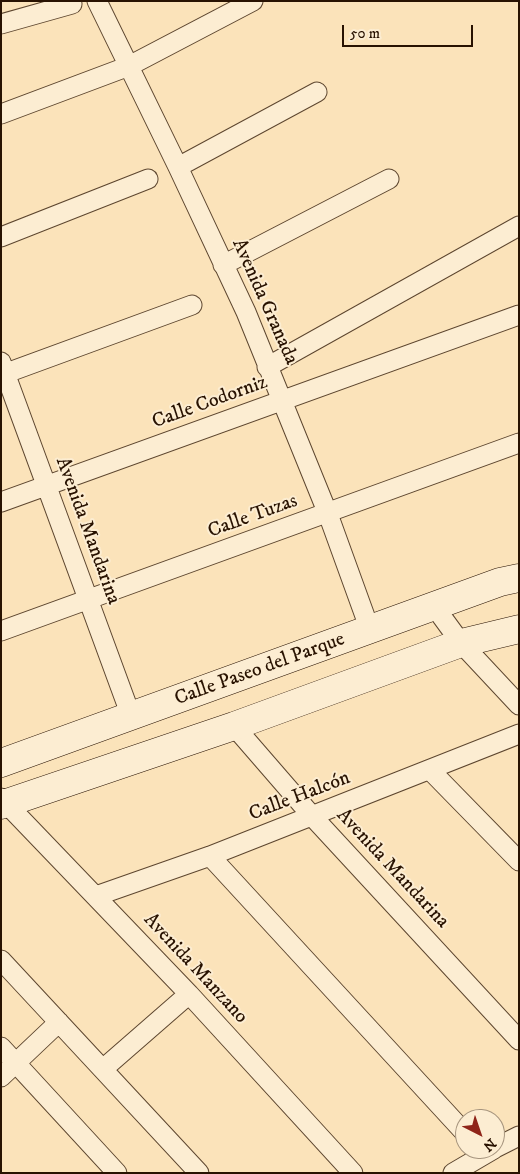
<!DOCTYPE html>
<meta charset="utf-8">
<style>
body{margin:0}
#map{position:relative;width:520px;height:1174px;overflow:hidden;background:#fbe3ba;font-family:"IM FELL DW Pica",serif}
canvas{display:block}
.frame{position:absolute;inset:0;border:2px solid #281201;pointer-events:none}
.north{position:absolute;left:455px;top:1109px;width:50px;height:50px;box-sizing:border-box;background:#fcedd2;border:1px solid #a7957e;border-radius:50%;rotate:139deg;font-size:14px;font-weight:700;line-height:20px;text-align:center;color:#281201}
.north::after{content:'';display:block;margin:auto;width:18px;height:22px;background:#8f2418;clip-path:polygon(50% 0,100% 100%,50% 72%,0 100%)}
.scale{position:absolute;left:342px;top:25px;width:131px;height:22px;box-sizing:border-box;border:2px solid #281201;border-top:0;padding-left:6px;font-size:15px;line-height:18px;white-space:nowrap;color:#281201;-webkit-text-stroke:4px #fcedd2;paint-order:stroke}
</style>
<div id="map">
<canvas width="520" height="1174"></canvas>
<div class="frame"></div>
<div class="north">N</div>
<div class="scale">50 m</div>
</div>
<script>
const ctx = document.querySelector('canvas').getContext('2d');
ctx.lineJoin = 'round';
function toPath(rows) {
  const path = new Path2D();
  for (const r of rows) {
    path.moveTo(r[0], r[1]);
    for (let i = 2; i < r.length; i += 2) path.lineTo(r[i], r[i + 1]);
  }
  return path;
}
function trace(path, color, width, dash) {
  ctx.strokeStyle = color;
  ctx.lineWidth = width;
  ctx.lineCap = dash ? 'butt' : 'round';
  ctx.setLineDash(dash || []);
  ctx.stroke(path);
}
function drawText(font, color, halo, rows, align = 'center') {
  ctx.font = font + ' "IM FELL DW Pica",serif';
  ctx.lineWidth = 4;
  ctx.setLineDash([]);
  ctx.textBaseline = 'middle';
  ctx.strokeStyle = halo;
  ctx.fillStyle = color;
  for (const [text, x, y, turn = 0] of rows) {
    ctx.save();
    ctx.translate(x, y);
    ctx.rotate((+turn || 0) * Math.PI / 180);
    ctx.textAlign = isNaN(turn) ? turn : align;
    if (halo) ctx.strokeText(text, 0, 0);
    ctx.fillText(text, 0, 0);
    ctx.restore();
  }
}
const minor = toPath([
 [97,1,178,167,246,312,328,514,370,630],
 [1,24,72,4],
 [1,114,129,66,253,1],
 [178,167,317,92],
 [1,237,148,179],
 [223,265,389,179],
 [1,362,131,716],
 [267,367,519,226],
 [1,375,192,305],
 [1,502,519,315],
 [434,606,461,643,519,705],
 [1,631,519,443],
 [234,726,312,816,519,1040],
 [430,770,519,861],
 [1,798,189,994,353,1173],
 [210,856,465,1133],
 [96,896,210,856,519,734],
 [1,960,199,1173],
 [1,1047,117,1173],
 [103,1069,189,994],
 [1,1077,59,1022],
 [495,1148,519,1136],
 [453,1173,494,1149]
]);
const secondary = toPath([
 [1,763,434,606,500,582,519,578],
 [1,805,234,726,461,643,519,629]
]);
const streetNames = [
 ["Avenida Granada",264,302,66],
 ["Calle Codorniz",210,403,-20],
 ["Calle Tuzas",253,517,-20],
 ["Avenida Mandarina",87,531,70],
 ["Calle Paseo del Parque",260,670,-20],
 ["Calle Halcón",300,797,-21],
 ["Avenida Mandarina",392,869,47],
 ["Avenida Manzano",195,969,47]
];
trace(minor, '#5d462f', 21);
trace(secondary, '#281201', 29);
trace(minor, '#fcedd2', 19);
trace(secondary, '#fcedd2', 28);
drawText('20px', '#281201', '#fcedd2', streetNames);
</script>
